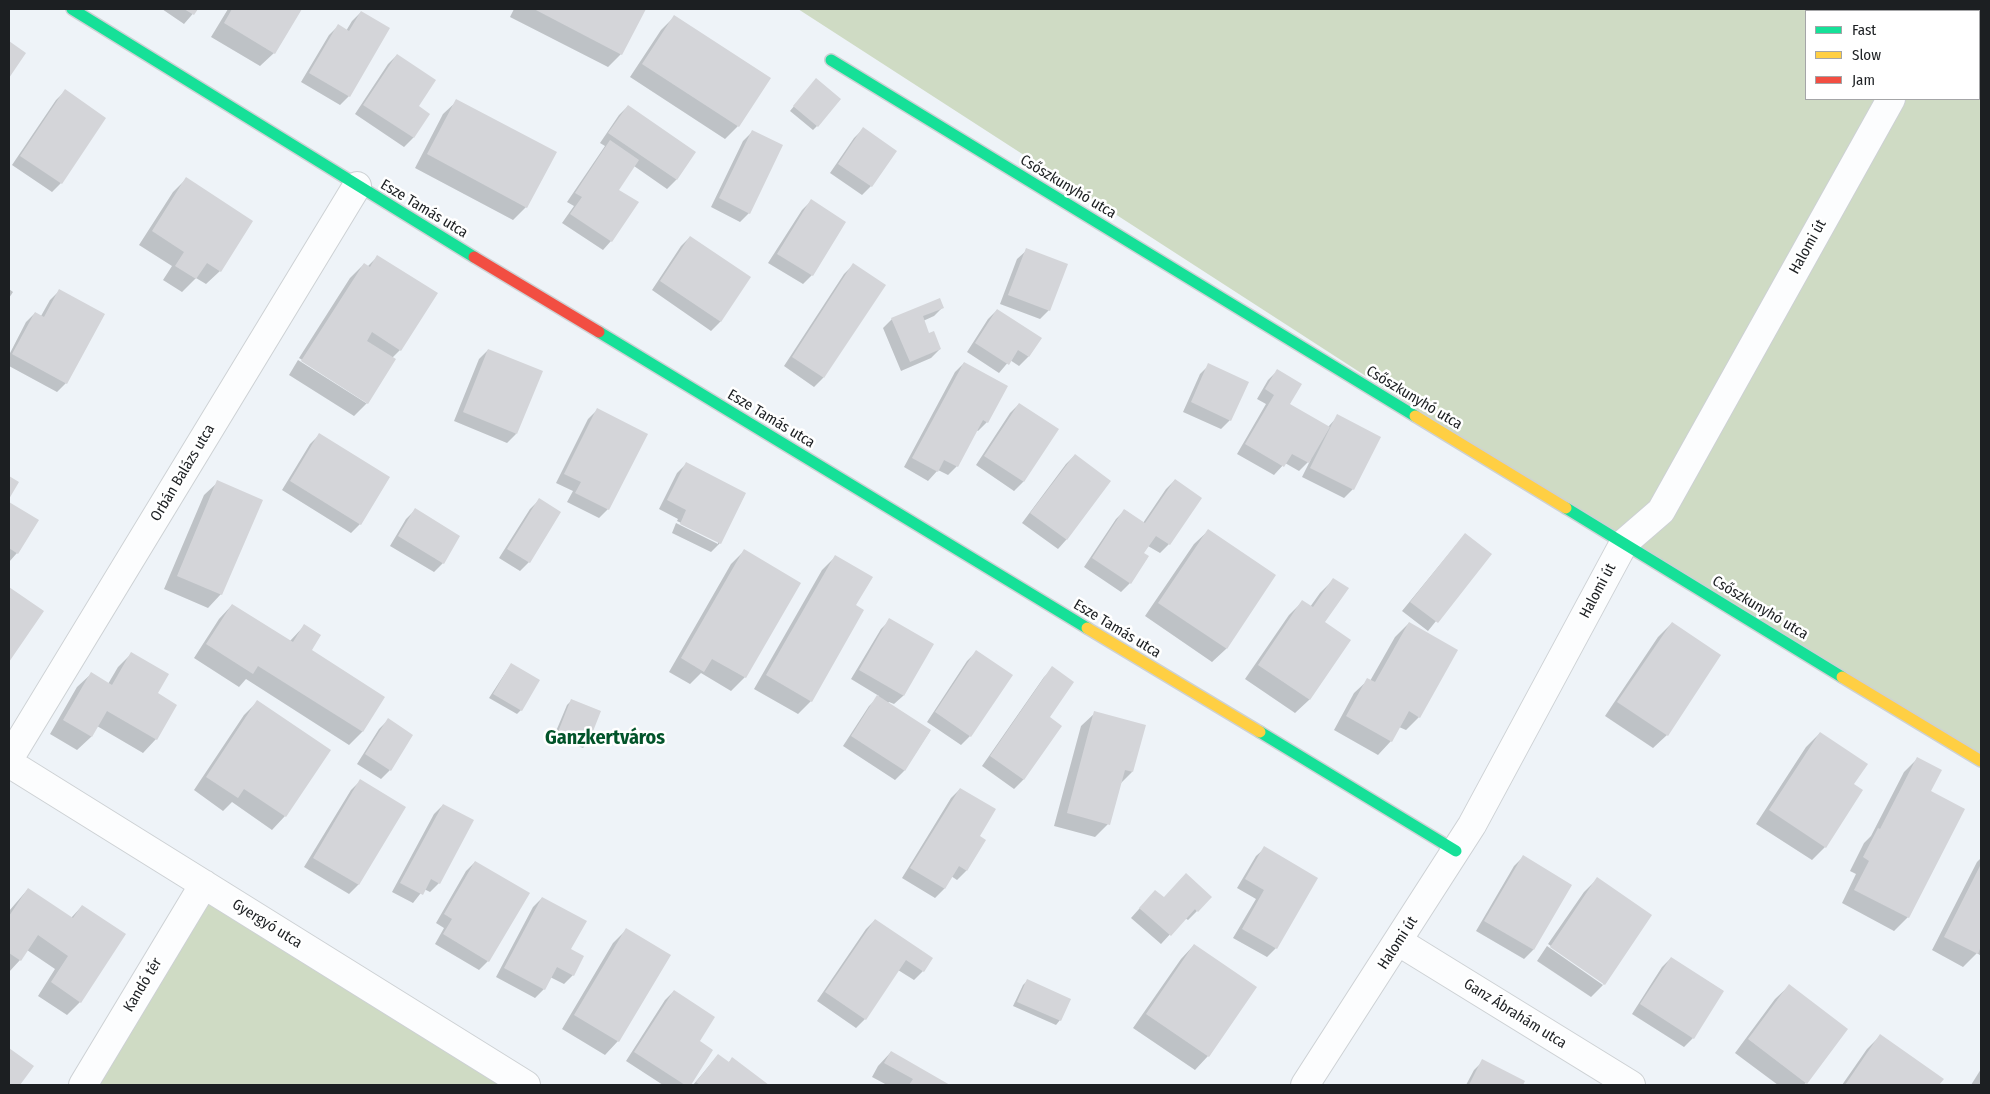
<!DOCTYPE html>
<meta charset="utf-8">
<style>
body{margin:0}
#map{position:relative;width:1990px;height:1094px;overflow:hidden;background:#eef3f8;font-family:"Fira Sans Condensed",sans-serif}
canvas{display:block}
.frame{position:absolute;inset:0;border:10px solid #1c1f22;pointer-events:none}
.legend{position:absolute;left:1805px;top:10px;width:175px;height:90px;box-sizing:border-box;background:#fff;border:1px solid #a4a5a7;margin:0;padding:6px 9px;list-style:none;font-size:15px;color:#1c1f22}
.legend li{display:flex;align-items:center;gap:10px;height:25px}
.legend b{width:25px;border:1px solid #a4a5a7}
</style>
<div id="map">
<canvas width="1990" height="1094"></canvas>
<div class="frame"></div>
<ul class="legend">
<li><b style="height:6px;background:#16e098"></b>Fast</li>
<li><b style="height:6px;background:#ffcf43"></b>Slow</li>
<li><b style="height:6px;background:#f24e42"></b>Jam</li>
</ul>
</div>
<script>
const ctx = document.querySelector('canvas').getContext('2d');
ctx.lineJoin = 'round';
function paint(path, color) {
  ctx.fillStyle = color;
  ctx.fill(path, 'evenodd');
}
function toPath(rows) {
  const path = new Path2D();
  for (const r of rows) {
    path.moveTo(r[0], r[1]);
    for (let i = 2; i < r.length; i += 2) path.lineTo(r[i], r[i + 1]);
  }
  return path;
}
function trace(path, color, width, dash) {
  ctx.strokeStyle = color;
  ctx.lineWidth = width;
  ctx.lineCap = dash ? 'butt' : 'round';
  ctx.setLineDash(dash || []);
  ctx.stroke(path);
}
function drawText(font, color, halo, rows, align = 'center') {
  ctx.font = font + ' "Fira Sans Condensed",sans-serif';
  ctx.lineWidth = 5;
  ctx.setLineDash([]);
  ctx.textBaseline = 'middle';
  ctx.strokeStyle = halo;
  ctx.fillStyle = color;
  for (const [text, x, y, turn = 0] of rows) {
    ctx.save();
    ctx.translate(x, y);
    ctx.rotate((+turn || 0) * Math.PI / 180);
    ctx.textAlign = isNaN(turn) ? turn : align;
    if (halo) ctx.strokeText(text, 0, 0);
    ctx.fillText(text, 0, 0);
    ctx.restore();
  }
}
const green = toPath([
 [798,9,1981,9,1981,761,1624,543],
 [1806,11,1979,11,1979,99,1806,99],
 [204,884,526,1085,83,1085]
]);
const shadow = toPath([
 [162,9,197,9,184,24],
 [228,9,301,9,274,53,260,66,211,37],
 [514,9,644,9,621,54,608,67,510,17],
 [361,12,349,96,340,105,301,82,329,35,338,26,346,31,352,21],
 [674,17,738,126,725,139,630,77,661,30],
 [397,55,417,107,428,114,413,138,404,147,355,114,388,64],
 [812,84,817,126,813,130,790,111],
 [65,91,61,183,52,192,12,165,56,100],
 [457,101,526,207,513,220,415,168,443,114],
 [628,106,695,152,676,180,667,189,634,166,618,190,611,241,603,250,562,223,574,206,567,202,605,146,600,143,619,115],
 [863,129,871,186,862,195,830,173,854,138],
 [752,132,749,213,740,222,711,207,743,141],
 [186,179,220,271,206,284,196,278,182,292,163,280,172,266,139,245,173,192],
 [811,201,845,222,812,275,803,284,768,263,802,210],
 [690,237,749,277,720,322,711,331,652,290,681,246],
 [1027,250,1049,310,1040,319,1000,304,1017,259],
 [378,256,400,350,392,358,367,403,354,416,289,375,298,360,366,403,366,400,299,358,350,278,364,264,367,267],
 [853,265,823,378,814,387,784,366,844,274],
 [9,289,13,292,9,298],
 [59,291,66,383,57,392,9,366,9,355,26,322,35,313,41,316,50,300],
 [943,307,934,316,923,321,929,335,940,349,931,358,901,371,883,328,892,319],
 [997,310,1040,338,1028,357,1019,366,1010,360,999,373,967,352,988,319],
 [488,350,516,434,507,443,454,421,479,359],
 [964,363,987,422,978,431,976,430,957,466,948,475,938,470,928,481,904,467,955,372],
 [1209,365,1230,420,1221,429,1183,412,1200,374],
 [1277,371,1288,404,1328,427,1338,416,1353,489,1344,498,1302,477,1311,459,1299,471,1285,463,1274,475,1237,454,1266,404,1257,399,1268,380],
 [1019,404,1057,429,1023,482,1014,491,976,465,1010,413],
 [597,410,608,509,599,518,567,502,573,491,556,483,588,419],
 [319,435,360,524,351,533,282,490,310,444],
 [1075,455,1110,481,1066,540,1058,549,1022,523,1066,464],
 [686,464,745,494,720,543,711,552,672,533,676,523,718,544,718,541,677,521,678,519,659,509,677,473],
 [1175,480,1169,544,1160,553,1148,546,1143,554,1148,557,1130,583,1121,592,1084,567,1116,519,1125,510,1143,523,1166,489],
 [218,482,221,594,208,608,164,589,204,495],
 [539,500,529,562,520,571,499,558,530,509],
 [9,503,37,520,17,553,9,562],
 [415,510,443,563,434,572,390,546,406,519],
 [1208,531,1274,576,1226,649,1212,662,1145,616,1194,544],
 [1465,534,1490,554,1428,631,1402,611],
 [744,551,799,583,745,677,731,691,701,673,690,684,669,672,731,564],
 [835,557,854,606,811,701,798,714,754,689,822,570],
 [1334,579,1324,622,1349,640,1309,700,1295,713,1245,679,1289,615,1302,602,1310,607,1320,593],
 [9,588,42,611,9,660],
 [232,605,290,641,304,626,311,651,383,697,362,732,349,745,246,679,239,687,194,658,219,619],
 [890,620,932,645,903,696,894,704,889,702,888,703,930,731,904,771,895,780,843,746,869,706,879,696,851,679,881,629],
 [1409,623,1419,717,1406,730,1399,727,1391,741,1378,755,1334,730,1354,693,1368,680,1370,681,1395,637],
 [1672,623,1667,735,1653,748,1605,716,1658,637],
 [976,652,970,736,961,745,927,722,967,661],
 [131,654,156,694,156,739,143,753,97,726,91,737,77,750,50,734,77,687,91,674,108,684,118,667],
 [511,664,521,710,517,714,489,698],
 [1053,668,1048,717,1061,726,1023,780,1014,789,982,766,1044,677],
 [571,701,587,743,583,748,554,736,567,705],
 [257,702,285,816,272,830,232,802,223,811,194,790,244,715],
 [1095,713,1144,726,1132,772,1120,784,1108,824,1095,837,1054,826,1081,726],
 [388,720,390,770,381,779,357,764,379,729],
 [1820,733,1853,785,1825,847,1812,860,1756,824,1806,747],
 [1917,759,1929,792,1964,809,1908,917,1894,931,1842,903,1856,874,1850,871,1864,843,1871,836,1904,772],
 [360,781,404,807,358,885,349,894,304,867,351,790],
 [960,789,978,836,984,840,966,871,957,880,951,876,944,889,935,898,902,878,951,798],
 [443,805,439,883,430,892,424,889,413,903,392,892,434,814],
 [1265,848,1276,948,1267,957,1233,938,1256,899,1237,888,1256,856],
 [1523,857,1571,885,1533,950,1524,959,1476,931,1514,866],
 [1981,858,1981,956,1977,953,1963,967,1932,950,1977,862],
 [475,862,528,894,488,961,479,970,435,944,444,928,436,923,466,871],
 [1597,879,1650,915,1603,985,1603,982,1548,944,1584,892],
 [1177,884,1197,911,1188,920,1185,918,1161,944,1131,918,1147,900,1163,899],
 [28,889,71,918,82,906,80,1002,67,1015,38,996,55,969,27,950,20,960,9,972,9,911],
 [542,898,570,950,573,975,564,984,550,977,544,989,535,998,496,977,533,907],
 [875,920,923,971,914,980,898,970,865,1019,856,1028,817,1001,866,929],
 [626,930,618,1041,605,1055,562,1029,613,943],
 [1194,945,1255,987,1208,1056,1195,1070,1133,1028,1181,959],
 [1547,946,1603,985,1591,997,1537,961],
 [1671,958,1723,991,1693,1038,1684,1047,1632,1014,1662,967],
 [1027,981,1060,1020,1056,1025,1013,1006,1023,985],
 [1789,986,1806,1083,1803,1085,1778,1085,1735,1053,1775,999],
 [674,991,698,1041,712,1050,689,1085,663,1085,626,1061,665,1000],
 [1880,1036,1942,1079,1938,1085,1842,1085,1867,1049],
 [891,1052,948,1085,887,1085,872,1077,878,1066],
 [718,1055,728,1063,732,1059,767,1085,693,1085],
 [1483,1061,1523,1082,1521,1085,1466,1085,1474,1070],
 [1981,1069,1981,1085,1971,1085]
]);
const building = toPath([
 [184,9,198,9,194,15],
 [232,9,302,9,275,54,224,23],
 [534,9,646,9,622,55],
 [361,11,390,28,350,97,309,73,338,24,349,31],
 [674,15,771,78,739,127,642,64],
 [9,41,26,53,9,78],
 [397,54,436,80,419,106,430,114,414,138,363,105],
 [816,78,841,99,818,127,793,106],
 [65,89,106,118,62,184,20,156],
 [456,99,557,152,527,208,427,154],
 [628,105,696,152,677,180,608,133],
 [863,127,897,151,872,187,838,164],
 [752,130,783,145,750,214,719,198],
 [610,140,639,160,619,190,639,202,612,242,570,214,582,197,575,193],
 [186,177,253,221,221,272,207,263,196,279,175,266,184,252,152,231],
 [811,199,846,222,813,276,777,254],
 [690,236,751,277,721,322,660,281],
 [1026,248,1068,264,1050,311,1008,295],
 [377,255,438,293,401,351,372,332,367,341,396,359,368,404,301,361,364,263,370,267],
 [853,263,886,285,824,378,792,357],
 [59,289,105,314,67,384,12,354,35,312,44,317],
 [940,298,944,308,923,316,929,333,934,331,941,349,910,362,891,318],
 [997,309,1042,338,1029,357,1018,350,1009,365,975,343],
 [488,349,543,371,517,434,463,412],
 [964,362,1008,386,988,423,983,420,958,467,944,460,938,472,912,458],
 [1208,363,1249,382,1231,421,1191,402],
 [1277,369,1302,384,1290,404,1330,427,1309,463,1292,454,1284,467,1245,444,1274,395,1265,389],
 [1019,403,1059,429,1024,482,984,456],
 [597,408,648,434,609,510,575,493,581,482,564,474],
 [1337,414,1381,437,1354,490,1310,468],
 [319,433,390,477,361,525,290,481],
 [1075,454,1111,481,1067,540,1030,513],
 [686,462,746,493,721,544,680,524,686,510,667,500],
 [9,476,19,482,9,499],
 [1175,479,1202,498,1170,545,1156,536,1144,553,1149,556,1131,584,1092,558,1124,509,1145,523],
 [217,480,263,500,222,595,177,576],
 [539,498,561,512,530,563,507,549],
 [9,502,39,520,18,554,9,548],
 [415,508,460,536,444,564,398,536],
 [1208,529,1276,575,1227,649,1158,603],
 [1465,533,1492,554,1438,623,1410,602],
 [744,549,801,583,746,678,712,659,704,672,681,658],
 [835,555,873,577,856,605,864,610,812,702,766,675],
 [1333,578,1349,588,1325,622,1351,640,1310,700,1258,665,1302,600,1313,607],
 [9,587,44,611,9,662],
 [232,604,293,642,304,624,321,635,312,650,385,697,363,732,258,666,253,674,206,644],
 [889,618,934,644,904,696,859,670],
 [1409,622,1458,650,1420,718,1409,711,1392,742,1346,716,1367,678,1375,682],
 [1672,622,1721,655,1668,736,1617,702],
 [976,650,1013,675,971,737,935,712],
 [131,652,169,674,158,693,177,705,157,740,107,711,92,737,63,720,91,672,112,685],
 [511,663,540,680,522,711,493,694],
 [1052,666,1074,682,1050,717,1062,726,1024,780,990,756],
 [877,695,931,730,905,771,851,736],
 [571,699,601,711,588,744,558,732],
 [257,700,331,750,286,817,244,789,238,798,206,777],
 [1094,711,1146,725,1133,772,1125,770,1110,825,1067,813],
 [388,718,413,735,391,771,365,754],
 [1820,732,1868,764,1854,784,1863,790,1826,848,1769,810],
 [1917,757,1942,770,1931,791,1965,809,1909,918,1854,890,1869,861,1863,857,1878,828,1880,829],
 [360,779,406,807,359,885,313,858],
 [960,788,996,809,980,836,986,840,967,871,959,866,945,889,910,868],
 [443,804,474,820,440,884,431,879,423,895,400,883],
 [1264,846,1318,878,1277,949,1242,929,1264,890,1245,879],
 [1523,855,1572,885,1534,950,1484,921],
 [475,861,530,893,489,962,443,934,452,919,444,914],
 [1981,864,1981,946,1978,954,1944,937],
 [1186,873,1212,897,1198,912,1195,909,1171,936,1139,908,1155,890,1164,897],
 [1597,877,1652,915,1605,985,1550,947],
 [28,888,73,918,82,905,126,934,81,1003,51,982,68,956,38,935,21,961,9,953,9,916],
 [542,897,587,921,571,949,584,956,574,976,557,967,545,990,504,968],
 [875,919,933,958,924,972,906,960,866,1020,825,992],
 [626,928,671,955,619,1042,574,1015],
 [1194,944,1257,987,1209,1057,1146,1014],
 [1671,957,1724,991,1694,1039,1640,1004],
 [1027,979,1071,999,1061,1021,1017,1002],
 [1789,984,1848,1029,1807,1084,1748,1039],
 [674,990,715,1017,700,1041,713,1050,691,1085,685,1085,634,1052],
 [1880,1034,1944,1079,1939,1085,1845,1085],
 [9,1048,34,1066,20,1085,9,1085],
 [891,1051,950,1085,909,1085,913,1079,884,1063],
 [718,1054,729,1062,732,1057,769,1085,700,1085,696,1082],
 [1482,1059,1525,1081,1523,1085,1469,1085]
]);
const street = toPath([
 [1940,11,1941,9],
 [9,759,357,186],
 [9,763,526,1085],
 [1399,942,1631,1085],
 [83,1085,204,884],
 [1305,1085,1472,825,1624,543,1661,511,1891,99]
]);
const fast = toPath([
 [72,9,474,257],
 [831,60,1415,416],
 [599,332,1087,628],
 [1566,508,1842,677],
 [1260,732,1456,851]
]);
const slow = toPath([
 [1415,416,1566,508],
 [1087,628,1260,732],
 [1842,677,1981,761]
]);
const jam = toPath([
 [474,257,599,332]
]);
const streetNames = [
 ["Csőszkunyhó utca",1068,187,31],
 ["Esze Tamás utca",424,209,31],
 ["Halomi út",1808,247,-61],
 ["Csőszkunyhó utca",1414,398,31],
 ["Esze Tamás utca",771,419,31],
 ["Orbán Balázs utca",183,473,-59],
 ["Halomi út",1598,591,-62],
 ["Csőszkunyhó utca",1760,608,31],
 ["Esze Tamás utca",1117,629,31],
 ["Gyergyó utca",267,924,32],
 ["Halomi út",1398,943,-57],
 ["Kandó tér",143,985,-59],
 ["Ganz Ábrahám utca",1515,1014,32]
];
const districtNames = [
 ["Ganzkertváros",605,738]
];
paint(green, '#cfdbc4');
paint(shadow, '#0003');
paint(building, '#d4d5d9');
trace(street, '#cdd1d4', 30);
trace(fast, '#cdd1d4', 14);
trace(slow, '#cdd1d4', 14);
trace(jam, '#cdd1d4', 14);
trace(street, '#fcfdfe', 28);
trace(fast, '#16e098', 11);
trace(slow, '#ffcf43', 11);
trace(jam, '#f24e42', 11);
drawText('15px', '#1c1f22', '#fff', streetNames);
drawText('bold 20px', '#02542a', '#fff', districtNames);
</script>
